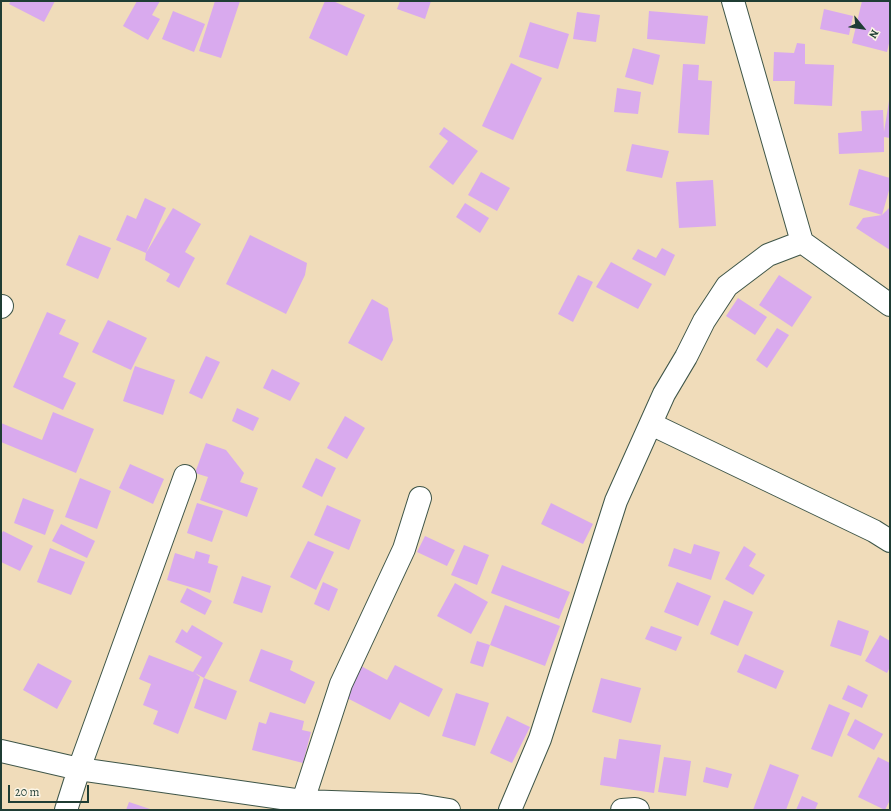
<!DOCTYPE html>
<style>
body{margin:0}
#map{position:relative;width:891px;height:811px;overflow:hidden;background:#f0dcba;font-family:Alegreya,serif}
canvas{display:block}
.frame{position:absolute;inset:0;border:2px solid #1f3d34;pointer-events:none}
.north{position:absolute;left:843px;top:8px;width:40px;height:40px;-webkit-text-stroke:3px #fcf5e5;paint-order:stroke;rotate:119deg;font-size:11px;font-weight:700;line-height:16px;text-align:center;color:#1f3d34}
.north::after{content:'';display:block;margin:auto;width:14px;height:18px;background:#1f3d34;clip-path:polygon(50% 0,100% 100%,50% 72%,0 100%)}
.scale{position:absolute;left:8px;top:785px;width:81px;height:18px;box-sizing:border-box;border:2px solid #1f3d34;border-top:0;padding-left:5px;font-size:12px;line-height:14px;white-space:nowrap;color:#1f3d34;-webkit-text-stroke:3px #fcf5e5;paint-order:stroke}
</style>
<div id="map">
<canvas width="891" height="811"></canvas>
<div class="frame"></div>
<div class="north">N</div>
<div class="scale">20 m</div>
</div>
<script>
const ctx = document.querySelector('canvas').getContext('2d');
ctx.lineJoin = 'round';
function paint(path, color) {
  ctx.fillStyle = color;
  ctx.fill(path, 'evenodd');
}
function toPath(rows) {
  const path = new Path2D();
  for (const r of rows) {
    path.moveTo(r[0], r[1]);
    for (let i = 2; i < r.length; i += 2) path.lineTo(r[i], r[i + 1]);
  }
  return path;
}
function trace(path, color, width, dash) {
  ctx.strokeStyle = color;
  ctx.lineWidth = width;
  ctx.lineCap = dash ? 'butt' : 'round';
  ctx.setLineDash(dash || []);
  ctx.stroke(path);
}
const building = toPath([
 [11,1,55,1,44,22,9,4],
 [137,1,160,1,152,15,160,19,148,40,123,26],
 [215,1,240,1,221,58,199,51],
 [325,1,333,1,365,15,347,56,309,38],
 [400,1,431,1,425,19,397,9],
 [862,1,890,1,890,39,887,52,852,43],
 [824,9,853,16,849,35,820,29],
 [173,11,205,24,194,52,162,39],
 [649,11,708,16,705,44,647,39],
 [577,12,600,15,596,42,573,39],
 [530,22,569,34,558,69,519,57],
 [797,43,805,44,805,64,834,65,832,106,794,104,795,81,773,81,774,52,794,53],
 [633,48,660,55,653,85,625,77],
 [511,63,542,78,513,140,482,126],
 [683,64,699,65,698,80,712,81,709,135,678,133],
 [617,88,641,92,638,114,614,112],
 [889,101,890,138,884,137,884,152,839,154,838,133,862,131,861,111,883,110,884,132],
 [444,127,478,151,453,185,429,167,448,141,439,134],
 [632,144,669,151,662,178,626,171],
 [859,169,890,178,890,187,882,215,849,205],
 [481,172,510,188,497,211,468,195],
 [713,180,716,226,679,228,676,182],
 [145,198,166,208,146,253,173,208,201,224,185,252,195,258,179,288,166,281,170,274,145,260,146,253,116,240,127,215,136,219],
 [465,203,489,218,480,233,456,217],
 [890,207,890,250,856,228,863,218,882,215],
 [79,235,111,248,98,279,66,265],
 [250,235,307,263,305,275,286,314,226,284],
 [662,248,675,255,665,276,632,259,638,249,656,258],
 [611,262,652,284,638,309,596,287],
 [578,275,593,282,573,322,558,314],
 [779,275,812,297,792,327,759,305],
 [738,298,767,317,755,335,726,316],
 [372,299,388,308,393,340,382,361,348,343],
 [47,312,66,320,59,334,79,343,63,377,76,383,63,410,13,387],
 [108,320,147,338,131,370,92,352],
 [777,328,789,335,767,368,756,360],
 [206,356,220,362,202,399,189,393],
 [135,366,175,380,163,415,123,401],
 [272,369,300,383,290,401,263,388],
 [237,408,259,418,253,431,232,421],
 [53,412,94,429,76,473,1,442,1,423,42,440],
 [345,416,365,428,347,459,327,448],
 [206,443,226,450,244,473,240,482,258,488,247,517,200,500,208,477,195,473],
 [316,458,336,468,322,497,302,487],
 [130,464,164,479,153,504,119,488],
 [80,478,111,491,97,529,65,517],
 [23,498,54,510,45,535,14,523],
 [197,503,223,511,212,542,187,533],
 [551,503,593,524,583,544,541,524],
 [327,505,361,520,349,550,314,535],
 [61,524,95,541,87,558,52,541],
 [3,531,33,546,20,571,1,562,1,535],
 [425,536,455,550,447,566,417,552],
 [308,541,334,552,316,590,290,577],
 [694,544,720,552,711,580,668,566,674,548,691,554],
 [464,545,489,555,477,585,451,575],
 [744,546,756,554,749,566,765,575,753,595,725,579],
 [50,548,85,562,71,595,37,582],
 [196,551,210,555,208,563,218,566,210,593,167,580,175,553,194,559],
 [502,565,570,592,559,619,491,593],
 [242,576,271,586,262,613,233,603],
 [323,582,338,589,329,611,314,604],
 [677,582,711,596,698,626,664,612],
 [455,583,488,602,471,634,437,616],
 [187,588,212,601,205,615,180,602],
 [724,600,753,612,738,646,710,634],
 [505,605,560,626,545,666,490,645],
 [838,620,869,631,861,656,830,646],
 [192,625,223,643,204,678,195,673,200,677,178,734,153,724,158,711,143,705,151,684,139,679,149,655,193,672,202,657,175,642,182,629,187,633],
 [651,626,682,637,676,651,645,639],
 [880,635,890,641,890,667,887,673,865,661],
 [477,641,490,645,483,667,470,663],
 [261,649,293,661,290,670,315,682,305,704,249,681],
 [745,654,784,671,776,689,737,672],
 [38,663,72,681,57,709,23,690],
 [395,665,443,689,429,717,400,702,390,720,345,697,361,666,387,680],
 [204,678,237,691,226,720,194,708],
 [601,678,641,688,631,723,592,712],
 [848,685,868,695,862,708,842,699],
 [456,693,489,703,475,746,442,736],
 [829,704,850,713,832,757,811,749],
 [270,712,304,721,302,730,311,732,303,763,252,750,259,722,266,724],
 [507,716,530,727,512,763,490,753],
 [855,719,883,734,874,750,847,735],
 [619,739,661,745,654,793,600,785,604,757,616,759],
 [664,757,691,761,686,796,658,792],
 [878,757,890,763,890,800,885,810,858,797],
 [770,764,799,775,786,810,753,810],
 [706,767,732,774,728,788,703,782],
 [802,796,818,803,815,810,796,810],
 [129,802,153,810,126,810]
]);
const minor = toPath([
 [733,1,802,242,890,305],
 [1,307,2,306],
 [651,424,874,531,890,541],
 [1,751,79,769,302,801,419,805,449,810],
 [66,810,79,769,185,476],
 [300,810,341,684,404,549,420,498],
 [510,810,540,739,616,501,664,394,686,357,704,321,727,286,768,255,802,242],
 [622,810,635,809,638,810]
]);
paint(building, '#d9aaee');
trace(minor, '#3e5548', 24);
trace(minor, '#fff', 22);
</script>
